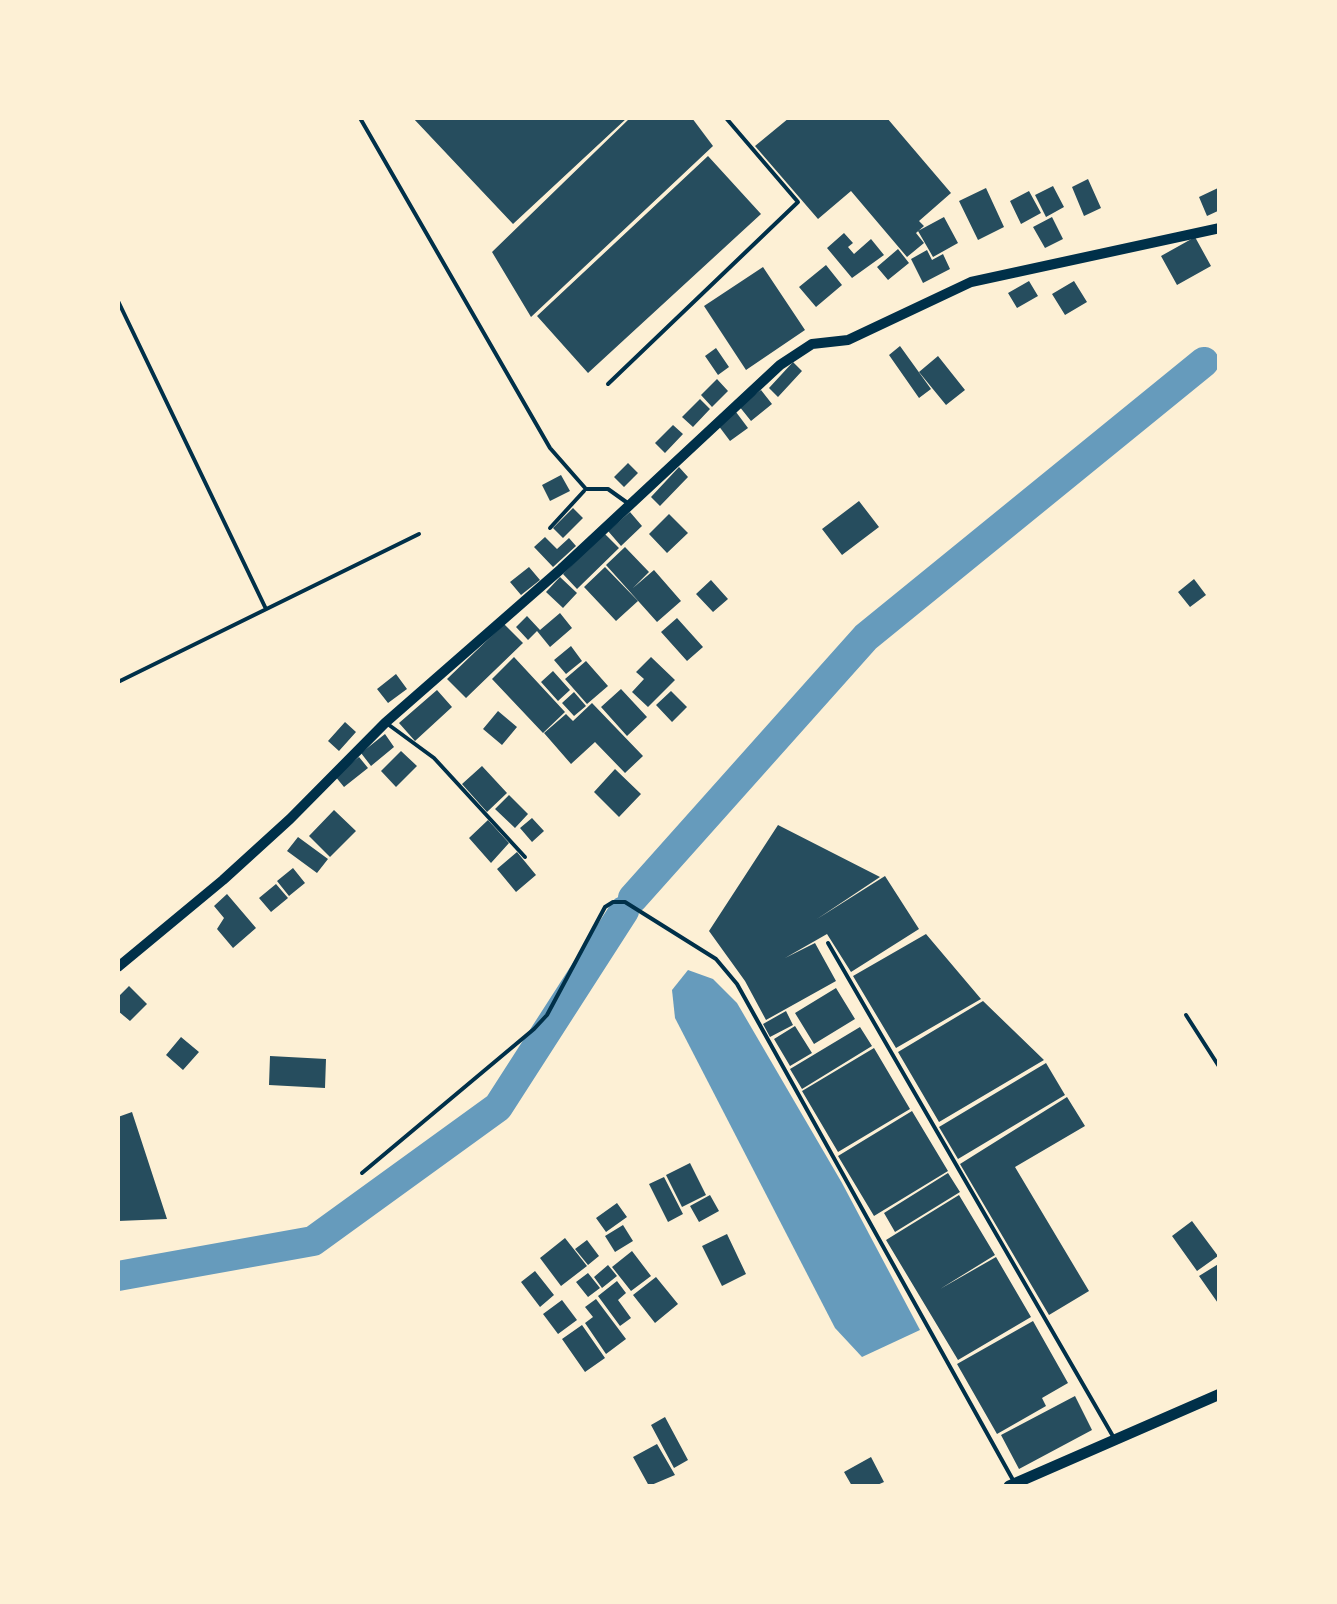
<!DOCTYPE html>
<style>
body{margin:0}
#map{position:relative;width:1337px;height:1604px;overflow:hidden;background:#fdf0d5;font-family:Overpass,sans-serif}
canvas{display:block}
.frame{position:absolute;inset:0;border:120px solid #fdf0d5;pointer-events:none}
</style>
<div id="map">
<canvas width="1337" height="1604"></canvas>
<div class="frame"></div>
</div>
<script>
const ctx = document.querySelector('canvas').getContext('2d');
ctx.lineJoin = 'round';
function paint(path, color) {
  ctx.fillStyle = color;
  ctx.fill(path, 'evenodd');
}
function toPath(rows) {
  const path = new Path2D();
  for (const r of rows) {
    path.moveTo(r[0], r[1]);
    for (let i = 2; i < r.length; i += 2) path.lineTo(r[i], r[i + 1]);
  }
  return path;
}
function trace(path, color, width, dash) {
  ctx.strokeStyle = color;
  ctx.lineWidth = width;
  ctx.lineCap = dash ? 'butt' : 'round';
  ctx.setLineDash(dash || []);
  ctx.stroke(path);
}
const water = toPath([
 [688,970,713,979,737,1003,842,1183,920,1330,862,1357,835,1328,675,1018,672,990]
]);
const river = toPath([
 [633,898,866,637,1204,362],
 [118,1276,313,1241,498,1107,624,911]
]);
const building = toPath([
 [413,118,627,118,513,224],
 [630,118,692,118,713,146,531,317,492,252],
 [789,118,887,118,951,193,919,221,924,226,916,233,924,243,907,257,851,191,818,219,755,146],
 [708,156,761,214,588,373,537,316],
 [1088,179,1101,208,1084,216,1072,187],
 [1053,186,1064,207,1046,217,1035,195],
 [986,188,1004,227,978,240,959,201],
 [1218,188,1220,210,1207,216,1199,197],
 [1029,191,1041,213,1021,224,1010,201],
 [944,217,958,243,933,257,918,231],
 [1052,217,1063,239,1045,248,1033,227],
 [844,233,853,243,848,247,854,254,871,239,884,255,852,278,827,248],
 [1195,237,1211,266,1177,285,1161,256],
 [898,249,909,263,888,280,877,267],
 [927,250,932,260,943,254,950,269,923,283,911,259],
 [826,265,842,285,816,307,799,287],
 [763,267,805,330,746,370,704,306],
 [1029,281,1038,296,1017,308,1008,293],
 [1074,281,1087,302,1065,315,1052,294],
 [900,346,931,389,919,398,889,355],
 [716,348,729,367,718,375,705,356],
 [938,356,965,390,946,405,919,372],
 [793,362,802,371,778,397,769,388],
 [717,379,728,391,712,407,701,395],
 [761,390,772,404,751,421,739,406],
 [700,399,710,409,693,427,682,417],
 [736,412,748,428,730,441,718,425],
 [673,425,683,434,665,453,655,443],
 [628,463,638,473,624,487,614,477],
 [679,467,688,477,660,506,651,497],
 [561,475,570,491,550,501,542,485],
 [859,501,879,527,842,555,822,529],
 [573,508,583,518,563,538,553,528],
 [630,512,642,526,621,546,608,531],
 [669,514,688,533,667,553,649,534],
 [604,533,619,548,577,589,563,574],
 [545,537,557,549,569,538,576,546,553,567,534,547],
 [625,547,649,572,633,588,654,570,681,601,657,622,606,565],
 [529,567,540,580,521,595,510,582],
 [605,567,638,601,616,621,584,587],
 [560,577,577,593,563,608,546,592],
 [1194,579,1206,595,1190,607,1178,592],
 [711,580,728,599,713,612,696,594],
 [560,613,572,628,550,647,537,631,528,640,516,627,527,616,540,630],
 [677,618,703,647,687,661,661,632],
 [504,624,523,643,466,698,447,679],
 [571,646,582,661,566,674,554,660],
 [514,657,565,712,543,733,492,679],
 [651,657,675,680,648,707,632,692,644,679,636,672],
 [586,661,608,686,587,704,565,679],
 [553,671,570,690,558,701,541,682],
 [396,674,407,689,388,703,377,689],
 [621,689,647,717,627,736,601,707],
 [437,690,452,707,415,741,399,723],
 [671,691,687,707,672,722,656,705],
 [574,692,586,706,574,716,562,703],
 [592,703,643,756,625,773,595,742,571,764,544,733,566,714,573,721],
 [498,711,517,727,502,745,483,729],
 [345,722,356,732,339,751,328,741],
 [385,734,394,747,371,766,361,753],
 [401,751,417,766,396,787,381,771],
 [359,757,368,768,344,787,335,776],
 [482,766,507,793,487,812,462,784],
 [615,769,641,794,619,817,594,792],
 [509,795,528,814,515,828,495,809],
 [334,810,356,831,330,857,309,836],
 [532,818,544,831,532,842,520,828],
 [488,820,509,843,491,863,469,838],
 [778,825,880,877,817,919,885,876,919,929,851,972,827,934,785,958,815,943,836,981,766,1020,745,981,709,931],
 [298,837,328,859,317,873,287,851],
 [517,852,536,875,516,892,497,869],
 [293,868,305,883,289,896,277,881],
 [276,884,288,898,271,912,259,898],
 [227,894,256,928,233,948,217,929,224,918,214,906],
 [926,934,981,999,896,1048,853,976],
 [129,986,147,1004,130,1021,118,1011,118,997],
 [836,988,855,1019,814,1044,795,1013],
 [983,1001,1044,1060,939,1122,898,1052],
 [786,1011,793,1025,770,1037,763,1024],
 [795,1026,812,1053,790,1066,774,1039],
 [860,1027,872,1046,802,1089,790,1069],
 [181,1037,199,1052,183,1070,166,1055],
 [874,1048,910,1109,838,1152,802,1091],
 [270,1056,326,1059,325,1088,269,1085],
 [1046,1063,1065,1095,958,1159,939,1127],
 [1067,1097,1085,1126,1015,1167,1089,1291,1049,1315,960,1164],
 [912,1111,948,1171,874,1216,838,1156],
 [132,1112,167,1219,118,1221,118,1117],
 [690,1163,706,1195,682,1207,666,1175],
 [948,1173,960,1192,895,1232,884,1213],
 [664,1177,683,1214,668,1222,649,1184],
 [710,1195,719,1211,699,1222,690,1206],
 [959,1195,995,1255,940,1289,996,1257,1031,1317,958,1360,886,1240],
 [617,1203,627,1217,606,1232,596,1218],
 [1192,1221,1218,1256,1197,1271,1172,1236],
 [623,1225,633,1241,615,1252,605,1236],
 [727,1234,746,1274,722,1286,702,1246],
 [565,1238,587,1266,561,1286,540,1258],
 [587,1240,599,1256,588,1265,575,1249],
 [632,1251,651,1276,631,1291,612,1267],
 [1220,1263,1220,1306,1199,1276],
 [608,1265,617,1276,602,1288,594,1277],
 [535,1271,554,1295,540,1307,521,1282],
 [588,1273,600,1288,588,1297,576,1282],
 [656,1277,678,1304,655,1323,633,1295],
 [617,1281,626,1293,618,1300,631,1318,620,1326,598,1296],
 [596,1299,626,1339,606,1354,585,1323,593,1317,585,1307],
 [562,1300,577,1320,558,1334,543,1314],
 [1033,1321,1068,1383,1042,1398,1046,1406,997,1434,957,1364],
 [582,1325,605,1358,585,1372,562,1339],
 [1075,1396,1092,1430,1019,1469,1001,1435],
 [665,1417,688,1460,674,1468,651,1425],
 [657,1444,675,1475,649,1486,633,1457],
 [871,1457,884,1482,875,1486,852,1486,844,1472]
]);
const service = toPath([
 [360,118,550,448,586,489,608,489,629,504],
 [118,301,266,609],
 [608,384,798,202,726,118],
 [550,528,584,491],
 [118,682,419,534],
 [389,725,434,758,525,857],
 [828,943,1114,1438],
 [1186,1015,1220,1068],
 [362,1173,534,1029,547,1015,605,907,613,902,625,902,716,959,737,984,1013,1480]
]);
const tertiary = toPath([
 [118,967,223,880,290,819,385,723,561,569,780,365,812,344,848,340,971,282,1220,228]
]);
const secondary = toPath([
 [1009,1486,1220,1394]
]);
paint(water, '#669bbc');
trace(river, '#669bbc', 30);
paint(building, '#264d5e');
trace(service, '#003049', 4);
trace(tertiary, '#003049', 10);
trace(secondary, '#003049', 11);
</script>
